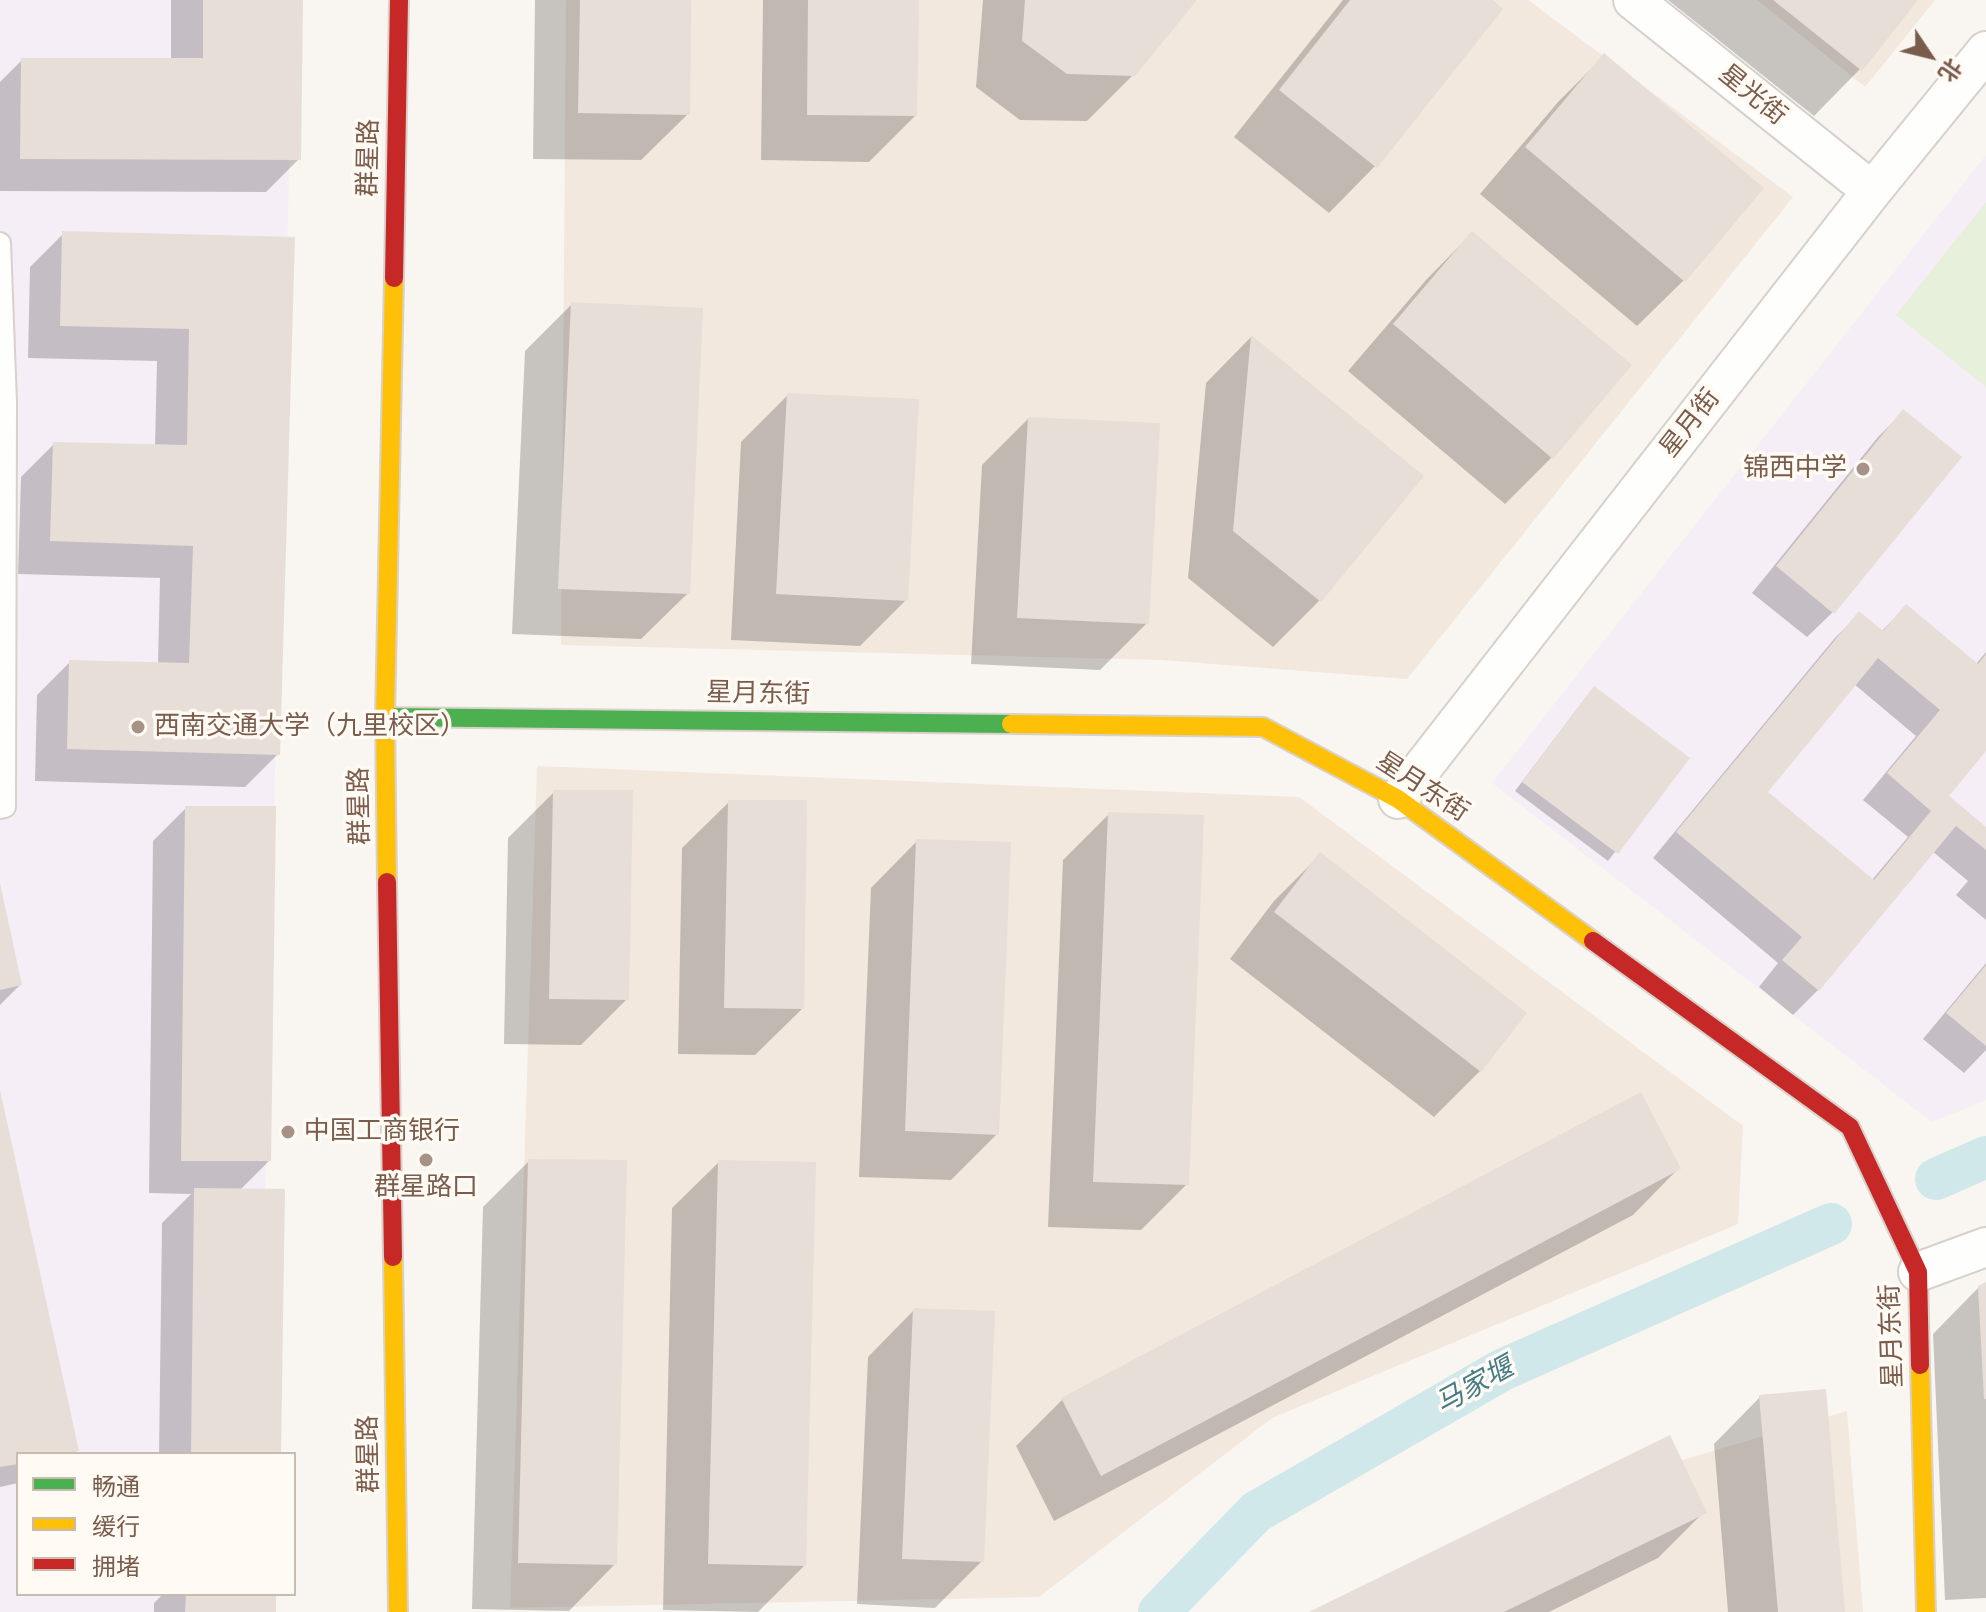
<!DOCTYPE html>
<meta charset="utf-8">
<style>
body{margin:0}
#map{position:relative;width:1986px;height:1612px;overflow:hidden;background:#f9f5f0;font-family:Roboto,"Noto Sans SC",sans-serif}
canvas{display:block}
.legend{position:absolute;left:16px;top:1452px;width:280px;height:144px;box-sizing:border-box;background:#fffaf3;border:2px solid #cabbb1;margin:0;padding:10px 14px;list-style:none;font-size:24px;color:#7a5c4d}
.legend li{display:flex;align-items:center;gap:16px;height:40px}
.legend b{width:40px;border:2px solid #cabbb1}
.north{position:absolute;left:1890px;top:16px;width:80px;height:80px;-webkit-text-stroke:6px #fffaf3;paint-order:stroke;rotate:125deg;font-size:22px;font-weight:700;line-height:32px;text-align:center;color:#7a5c4d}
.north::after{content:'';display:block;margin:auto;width:28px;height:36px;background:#7a5c4d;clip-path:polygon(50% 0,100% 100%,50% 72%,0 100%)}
</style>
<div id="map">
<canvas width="1986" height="1612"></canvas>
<ul class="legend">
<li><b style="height:10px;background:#4caf50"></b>畅通</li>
<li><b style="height:10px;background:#ffc107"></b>缓行</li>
<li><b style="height:10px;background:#c62828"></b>拥堵</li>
</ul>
<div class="north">北</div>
</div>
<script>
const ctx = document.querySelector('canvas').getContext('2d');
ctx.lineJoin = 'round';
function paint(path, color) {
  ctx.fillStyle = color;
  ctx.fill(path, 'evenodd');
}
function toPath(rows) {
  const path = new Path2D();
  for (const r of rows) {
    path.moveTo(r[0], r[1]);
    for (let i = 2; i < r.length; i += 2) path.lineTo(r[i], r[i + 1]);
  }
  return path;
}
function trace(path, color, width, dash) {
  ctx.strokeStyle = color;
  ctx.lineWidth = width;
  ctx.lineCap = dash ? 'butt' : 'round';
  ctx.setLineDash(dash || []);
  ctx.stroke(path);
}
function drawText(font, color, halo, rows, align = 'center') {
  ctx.font = font + ' Roboto,"Noto Sans SC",sans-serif';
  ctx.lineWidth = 7;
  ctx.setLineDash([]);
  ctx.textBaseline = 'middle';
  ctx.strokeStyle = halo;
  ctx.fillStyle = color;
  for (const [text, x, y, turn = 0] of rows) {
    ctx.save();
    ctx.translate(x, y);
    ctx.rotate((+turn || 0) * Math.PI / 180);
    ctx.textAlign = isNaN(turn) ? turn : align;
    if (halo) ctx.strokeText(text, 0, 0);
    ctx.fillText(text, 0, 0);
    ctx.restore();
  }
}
const residential = toPath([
 [566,0,1528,0,1793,197,1407,679,1162,660,561,645],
 [1757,0,1935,0,1865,87],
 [537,766,1299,797,1743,1126,1738,1224,1272,1418,1039,1597,510,1608],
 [1847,1411,1863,1612,1344,1612,1548,1500]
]);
const education = toPath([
 [0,0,293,0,259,1454,18,1454,18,1594,255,1594,255,1612,0,1612],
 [1986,155,1986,1100,1932,1122,1492,783]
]);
const green = toPath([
 [1986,202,1986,387,1896,315]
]);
const shadow = toPath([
 [171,0,301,0,299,159,266,192,0,191,0,82,22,60,171,60],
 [535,0,689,0,688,114,641,160,533,159],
 [763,0,917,0,916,115,869,162,761,160],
 [983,0,1194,0,1134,74,1087,121,1020,120,976,87],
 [1343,0,1489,0,1375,166,1329,213,1234,137],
 [1668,0,1915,0,1860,69,1814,116],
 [1604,56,1684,280,1637,326,1480,194,1558,102],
 [1472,233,1551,458,1505,504,1348,371,1426,280],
 [63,234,293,239,278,754,245,787,35,781,37,695,70,662,158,664,160,578,18,574,21,477,54,444,155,447,157,361,28,358,30,267],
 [572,304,688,593,641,639,512,634,525,351],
 [1251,337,1421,477,1319,601,1273,647,1188,578,1206,383],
 [788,395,906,600,860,646,731,640,741,442],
 [1903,412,1833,612,1807,637,1752,593,1878,437],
 [1028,419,1147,623,1100,670,971,664,982,465],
 [1906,606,1976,664,1986,652,1986,748,1946,797,1986,830,1986,920,1956,895,1968,881,1932,851,1818,990,1793,1015,1759,987,1778,963,1653,858,1834,639,1859,614,1881,632],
 [1854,684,1916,736,1863,800,1908,837,1872,880,1765,792],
 [1586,697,1687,758,1608,861,1515,791],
 [554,792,627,999,581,1045,504,1044,508,838],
 [729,802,802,1009,755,1055,678,1054,682,848],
 [186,808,269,1161,240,1190,279,1454,159,1454,162,1223,191,1194,149,1193,153,841],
 [1109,814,1187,1184,1141,1230,1048,1227,1063,860],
 [917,841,997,1134,951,1180,859,1177,871,888],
 [1320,855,1480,1071,1434,1117,1230,959,1274,901],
 [0,886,20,985,0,1005],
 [1986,963,1986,1050,1964,1073,1923,1039],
 [0,1093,77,1450,73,1454,18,1454,18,1483,0,1487],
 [1640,1094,1679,1168,1633,1215,1054,1521,1016,1446,1062,1400],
 [529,1161,615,1564,569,1611,472,1609,483,1207],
 [719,1162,804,1566,758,1612,663,1610,672,1208],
 [1986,1284,1986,1598,1945,1600,1933,1334,1979,1287],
 [914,1310,982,1561,935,1608,857,1604,868,1357],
 [1760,1397,1843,1612,1728,1612,1714,1444],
 [1704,1512,1658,1558,1549,1612,1313,1612],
 [163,1594,274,1594,274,1612,154,1612,154,1603]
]);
const canal = toPath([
 [1936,1179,1986,1157],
 [1159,1612,1256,1512,1502,1370,1831,1224]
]);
const building = toPath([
 [203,0,303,0,301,160,20,159,21,58,203,58],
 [580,0,691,0,690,115,578,113],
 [808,0,919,0,917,116,807,115],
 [1025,0,1197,0,1135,76,1067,74,1022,41],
 [1350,0,1493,0,1503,9,1377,168,1279,90],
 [1773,0,1918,0,1862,71],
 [1604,53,1764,188,1685,282,1525,147],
 [62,231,295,237,280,755,67,749,69,660,189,663,193,546,50,541,53,442,187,445,189,329,60,326],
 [1472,231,1632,365,1553,459,1393,324],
 [571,302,703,308,690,594,558,589],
 [1251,335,1424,476,1321,602,1233,531],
 [787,393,919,399,908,601,776,594],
 [1903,409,1962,457,1834,614,1776,566],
 [1028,417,1160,423,1149,624,1017,618],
 [1906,604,1978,664,1986,654,1986,751,1949,796,1986,827,1986,850,1956,826,1819,991,1782,960,1802,937,1676,832,1859,611,1883,631],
 [1878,658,1940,710,1887,773,1931,811,1874,880,1768,792],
 [1594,686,1690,758,1618,854,1522,782],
 [553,790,633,790,629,1000,549,999],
 [728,800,807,800,804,1009,724,1008],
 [185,806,276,806,271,1161,181,1161],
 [1108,812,1204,815,1189,1185,1093,1182],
 [916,839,1011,842,999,1135,905,1131],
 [1320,852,1527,1013,1481,1072,1274,912],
 [0,883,22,985,0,990],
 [1986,965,1986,1046,1946,1013],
 [0,1090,79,1451,64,1454,18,1454,18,1464,0,1467],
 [1641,1092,1681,1169,1101,1476,1061,1398],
 [528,1159,627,1160,617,1565,518,1563],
 [718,1160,816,1162,806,1566,708,1564],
 [194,1188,285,1189,281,1454,191,1454],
 [1986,1282,1986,1399,1984,1399,1978,1286],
 [913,1308,995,1311,984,1562,902,1559],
 [1826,1389,1845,1612,1778,1612,1759,1395],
 [1670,1435,1707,1513,1504,1612,1309,1612],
 [186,1594,276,1594,276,1612,185,1612]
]);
const lane = toPath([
 [0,243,6,403,5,807,0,808]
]);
const street = toPath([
 [1633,0,1872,191],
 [1398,799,1872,191,1986,51],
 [1918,1272,1986,1247]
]);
const fast = toPath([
 [385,717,1011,724]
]);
const slow = toPath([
 [1011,724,1263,727,1398,799,1593,941],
 [387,882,385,717,394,278],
 [393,1257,398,1612],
 [1920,1365,1926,1612]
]);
const jam = toPath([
 [394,278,399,0],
 [387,882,393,1257],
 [1593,941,1850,1127,1918,1272,1920,1365]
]);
const markers = [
 [1863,469,8,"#a69286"],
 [138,727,8,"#a69286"],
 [288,1132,8,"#a69286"],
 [426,1160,8,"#a69286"]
];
const streetNames = [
 ["星光街",1752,96,39],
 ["群星路",370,158,-89],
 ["星月街",1691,424,-52],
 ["星月东街",758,695,1],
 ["星月东街",1422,788,33],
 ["群星路",361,806,-91],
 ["星月东街",1893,1336,-92],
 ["群星路",370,1454,-91]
];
const poiNames = [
 ["锦西中学",1847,469,"right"],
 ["西南交通大学（九里校区）",154,727],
 ["中国工商银行",304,1132],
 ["群星路口",426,1188,"center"]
];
const waterNames = [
 ["马家堰",1475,1387,-29]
];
paint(residential, '#f2e8de');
paint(education, '#f6eef6');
paint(green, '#e7f0db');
paint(shadow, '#0003');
trace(canal, '#d0e8ea', 42);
paint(building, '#e6ded7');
trace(lane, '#d7d1cb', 24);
trace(street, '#d7d1cb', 42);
trace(fast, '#d9d2cb', 22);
trace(slow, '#d9d2cb', 22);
trace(jam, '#d9d2cb', 22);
trace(lane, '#fefefd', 20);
trace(street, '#fefefd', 38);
trace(fast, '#4caf50', 18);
trace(slow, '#ffc107', 18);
trace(jam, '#c62828', 18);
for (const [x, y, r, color] of markers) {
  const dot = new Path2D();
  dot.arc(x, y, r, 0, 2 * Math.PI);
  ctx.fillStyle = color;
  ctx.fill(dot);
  trace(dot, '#fffaf3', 3);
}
drawText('26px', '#7a5c4d', '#fffaf3', streetNames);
drawText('26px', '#7a5c4d', '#fffaf3', poiNames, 'left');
drawText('italic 28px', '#437c86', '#fffaf3', waterNames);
</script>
